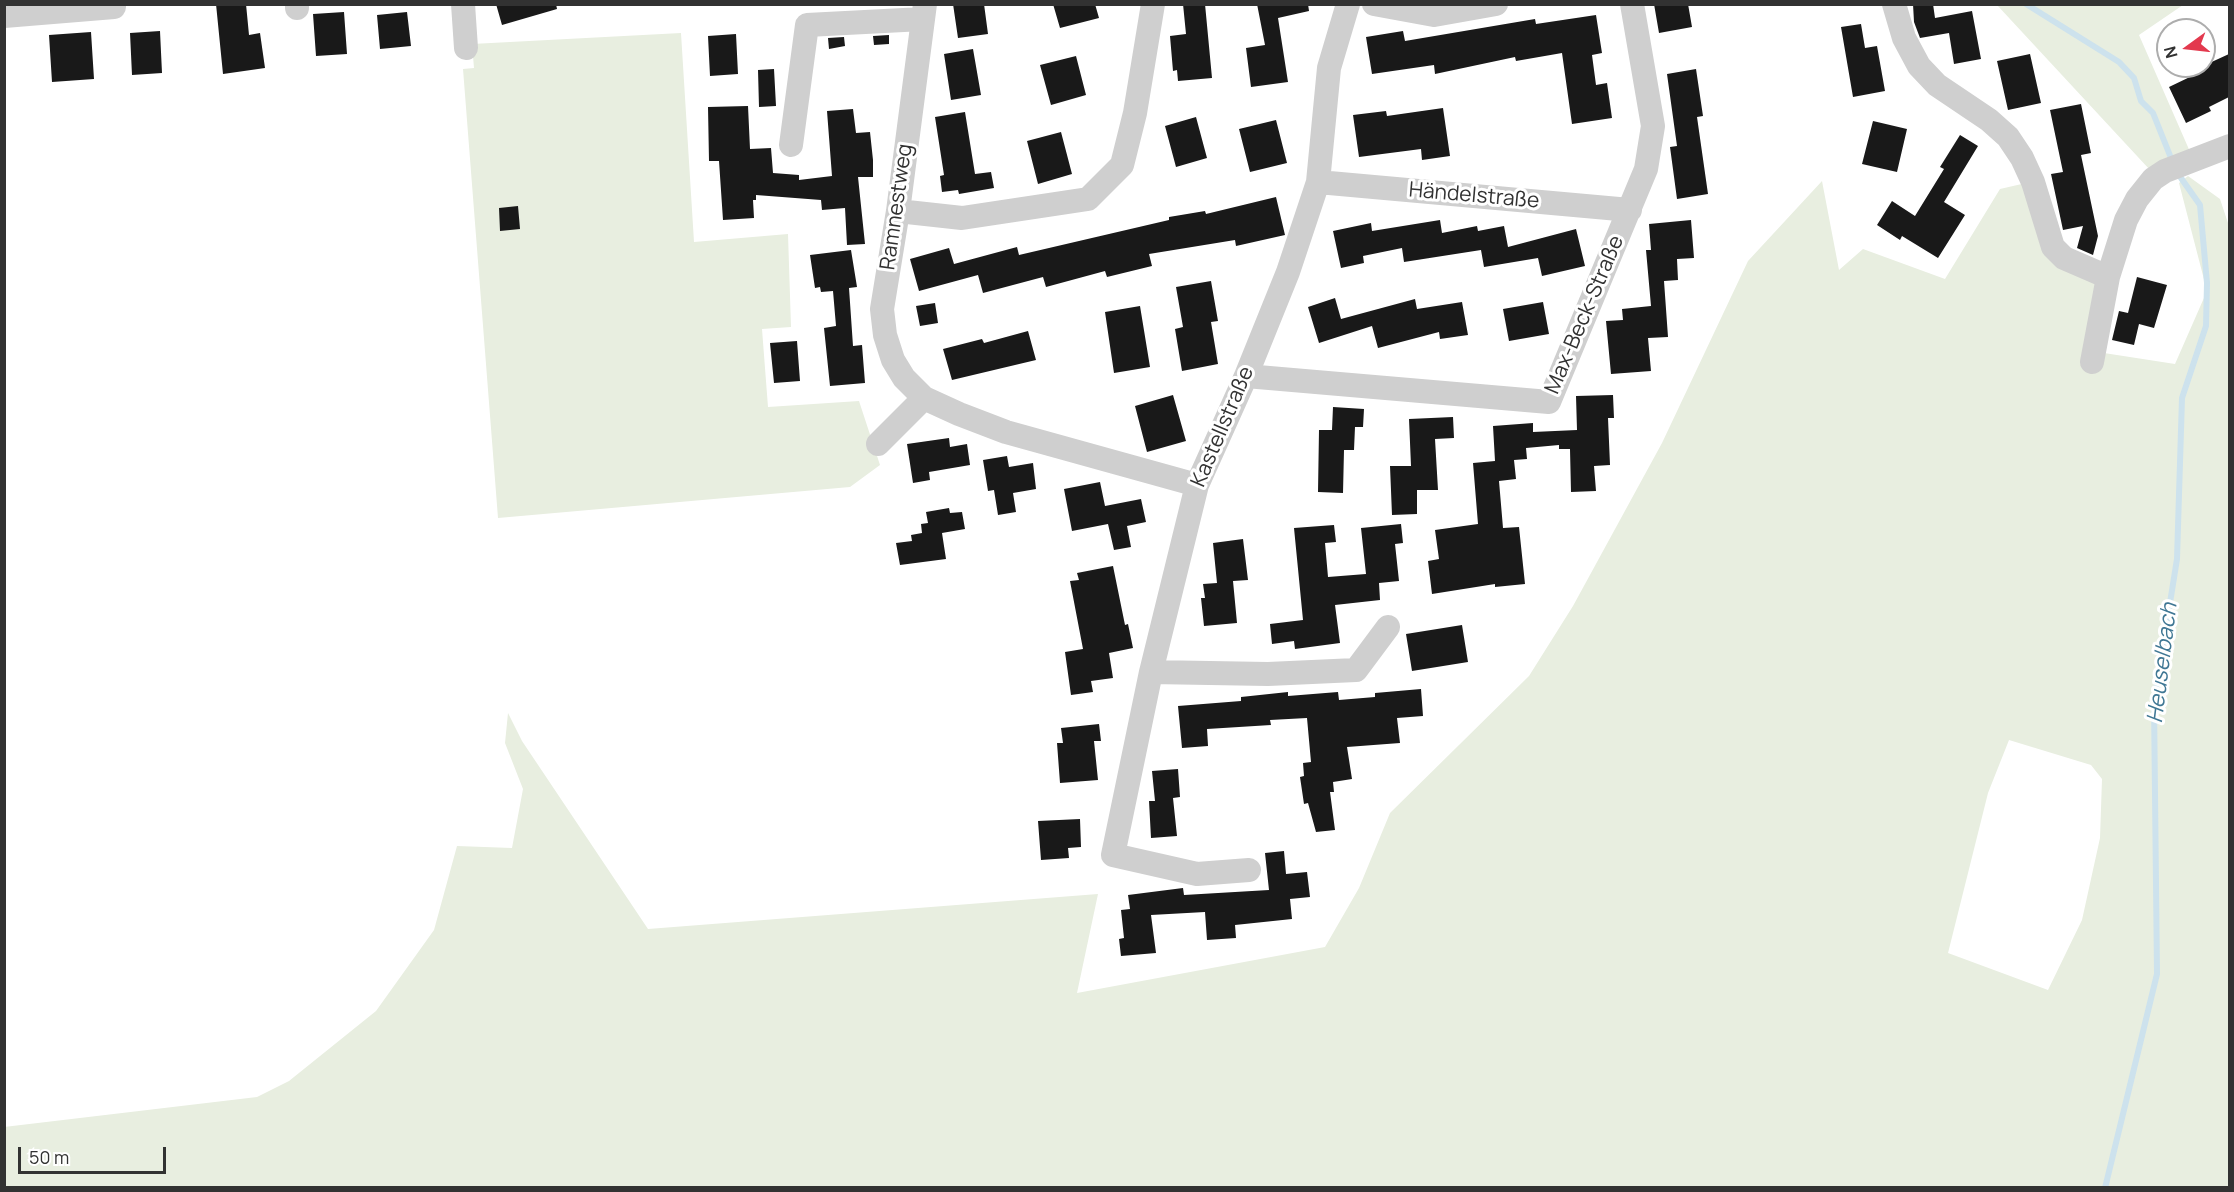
<!DOCTYPE html>
<meta charset="utf-8">
<style>
body{margin:0}
#map{position:relative;width:2234px;height:1192px;overflow:hidden;background:#fff;font-family:Manrope,sans-serif}
canvas{display:block}
.frame{position:absolute;inset:0;border:6px solid #323232;pointer-events:none}
.north{position:absolute;left:2156px;top:18px;width:60px;height:60px;box-sizing:border-box;background:#fff;border:2px solid #adadad;border-radius:50%;rotate:255deg;font-size:16px;font-weight:700;line-height:24px;text-align:center;color:#323232}
.north::after{content:'';display:block;margin:auto;width:21px;height:27px;background:#e3394e;clip-path:polygon(50% 0,100% 100%,50% 72%,0 100%)}
.scale{position:absolute;left:18px;top:1147px;width:148px;height:27px;box-sizing:border-box;border:3px solid #323232;border-top:0;padding-left:8px;font-size:18px;line-height:21px;white-space:nowrap;color:#323232;-webkit-text-stroke:4px #fff;paint-order:stroke}
</style>
<div id="map">
<canvas width="2234" height="1192"></canvas>
<div class="frame"></div>
<div class="north">N</div>
<div class="scale">50 m</div>
</div>
<script>
const ctx = document.querySelector('canvas').getContext('2d');
ctx.lineJoin = 'round';
function paint(path, color) {
  ctx.fillStyle = color;
  ctx.fill(path, 'evenodd');
}
function toPath(rows) {
  const path = new Path2D();
  for (const r of rows) {
    path.moveTo(r[0], r[1]);
    for (let i = 2; i < r.length; i += 2) path.lineTo(r[i], r[i + 1]);
  }
  return path;
}
function trace(path, color, width, dash) {
  ctx.strokeStyle = color;
  ctx.lineWidth = width;
  ctx.lineCap = dash ? 'butt' : 'round';
  ctx.setLineDash(dash || []);
  ctx.stroke(path);
}
function drawText(font, color, halo, rows, align = 'center') {
  ctx.font = font + ' Manrope,sans-serif';
  ctx.lineWidth = 6;
  ctx.setLineDash([]);
  ctx.textBaseline = 'middle';
  ctx.strokeStyle = halo;
  ctx.fillStyle = color;
  for (const [text, x, y, turn = 0] of rows) {
    ctx.save();
    ctx.translate(x, y);
    ctx.rotate((+turn || 0) * Math.PI / 180);
    ctx.textAlign = isNaN(turn) ? turn : align;
    if (halo) ctx.strokeText(text, 0, 0);
    ctx.fillText(text, 0, 0);
    ctx.restore();
  }
}
const green = toPath([
 [1997,5,2183,5,2139,35,2191,154,2150,170],
 [681,33,694,242,788,234,791,327,762,329,768,407,859,401,880,465,850,487,498,518,463,69,474,68,472,44],
 [2188,176,2220,199,2230,229,2229,1187,5,1188,4,1127,257,1097,289,1081,376,1011,434,930,457,846,512,848,523,789,505,743,508,713,522,741,648,929,1098,894,1077,993,1325,947,1359,888,1390,813,1529,676,1573,606,1662,443,1748,261,1822,181,1839,270,1863,249,1945,279,2000,189,2026,183,2043,242,2101,289,2104,353,2175,364,2207,291,2179,183],
 [2009,740,2091,765,2102,779,2100,838,2082,920,2048,990,1948,953,1988,793]
]);
const stream = toPath([
 [2026,4,2119,62,2134,78,2141,101,2153,113,2171,158],
 [2105,1188,2157,974,2154,703,2177,559,2182,398,2206,326,2207,283,2200,205,2181,178]
]);
const building = toPath([
 [216,4,246,4,249,35,260,33,265,68,223,74],
 [496,4,556,4,557,9,502,25],
 [953,4,984,4,988,34,958,38],
 [1053,4,1095,4,1099,18,1060,28],
 [1183,4,1205,4,1212,78,1178,81,1177,70,1173,71,1170,36,1186,34],
 [1257,4,1308,4,1309,11,1278,18,1288,82,1251,87,1246,48,1265,45],
 [1654,4,1688,4,1692,27,1659,33],
 [1913,4,1933,4,1935,18,1972,11,1981,59,1954,64,1949,33,1920,38,1914,22],
 [344,12,347,54,316,56,313,14],
 [407,12,411,46,380,49,377,15],
 [1596,15,1602,53,1592,55,1596,85,1607,83,1612,118,1572,124,1562,53,1516,61,1515,57,1435,74,1434,65,1372,74,1366,37,1403,31,1405,41,1535,19,1536,24],
 [1861,24,1865,48,1877,46,1885,91,1853,97,1841,27],
 [160,31,162,73,132,75,130,33],
 [91,32,94,79,52,82,49,35],
 [736,34,738,74,710,76,708,36],
 [889,35,889,44,874,45,873,36],
 [844,37,845,46,829,49,828,38],
 [973,49,981,95,951,100,944,54],
 [2030,54,2041,103,2008,110,1997,61],
 [2229,54,2229,97,2209,107,2211,111,2186,123,2169,87,2194,75,2192,71],
 [1076,56,1086,95,1051,105,1040,65],
 [774,69,776,106,759,107,758,70],
 [1696,69,1703,116,1697,117,1708,194,1677,199,1670,147,1677,146,1667,74],
 [2081,104,2091,153,2081,155,2098,236,2093,255,2077,248,2083,226,2063,230,2051,174,2063,172,2050,110],
 [748,106,750,149,771,148,773,173,799,175,799,180,832,176,827,111,853,109,856,133,870,132,873,160,873,177,858,177,865,244,847,245,845,208,822,210,821,200,756,195,756,200,753,200,754,218,723,220,719,161,709,161,708,107],
 [1443,108,1450,156,1422,160,1421,149,1359,157,1353,115,1386,111,1387,116],
 [965,112,975,174,991,172,994,188,959,194,958,190,942,192,940,176,944,175,935,117],
 [1196,117,1207,158,1176,167,1165,126],
 [1276,120,1287,163,1250,172,1239,129],
 [1873,121,1907,129,1897,172,1862,164],
 [1061,132,1072,174,1038,184,1027,141],
 [1960,135,1978,146,1944,202,1965,215,1938,258,1902,236,1900,240,1877,225,1892,201,1915,216,1944,169,1940,167],
 [1276,197,1285,235,1236,246,1235,240,1149,254,1152,266,1107,277,1105,271,1046,287,1043,277,983,293,978,275,919,291,910,259,949,248,954,264,1017,247,1019,255,1169,220,1169,217,1205,211,1206,214],
 [518,206,520,229,500,231,499,208],
 [1440,220,1442,233,1477,226,1478,231,1504,226,1508,247,1576,229,1585,266,1542,276,1538,258,1484,267,1481,250,1404,262,1402,248,1363,256,1364,263,1341,268,1333,231,1371,223,1372,231],
 [1691,220,1694,258,1677,259,1678,280,1664,281,1668,337,1648,338,1651,371,1611,374,1606,321,1623,320,1622,309,1651,306,1646,250,1651,250,1649,224],
 [851,250,857,287,849,288,853,346,862,345,865,383,830,386,824,328,836,326,833,291,821,292,820,287,815,288,810,255],
 [2137,277,2167,285,2154,328,2139,324,2134,345,2112,340,2119,311,2128,313],
 [1211,281,1218,321,1211,322,1218,364,1182,371,1175,329,1183,327,1176,287],
 [1335,298,1341,319,1415,299,1417,309,1462,302,1468,335,1440,339,1439,332,1378,348,1372,326,1319,343,1308,307],
 [1543,302,1549,334,1509,341,1503,309],
 [935,303,938,323,920,326,916,306],
 [1140,306,1150,367,1114,373,1105,312],
 [1028,331,1036,360,952,380,943,349,982,339,984,343],
 [797,341,800,381,774,383,770,343],
 [1173,395,1186,441,1147,452,1135,406],
 [1613,395,1614,418,1608,418,1610,465,1594,466,1596,491,1571,492,1570,449,1559,449,1559,445,1526,448,1527,459,1514,460,1516,479,1499,481,1503,528,1519,527,1525,584,1495,587,1495,584,1432,594,1428,561,1439,559,1435,530,1478,524,1473,463,1495,461,1493,426,1533,423,1533,432,1577,430,1576,396],
 [1333,407,1364,409,1363,427,1355,427,1354,450,1344,450,1343,493,1318,492,1319,430,1332,430],
 [1453,417,1454,438,1435,439,1438,490,1417,490,1417,514,1392,515,1390,466,1411,466,1409,419],
 [949,438,950,447,967,444,970,465,929,472,930,480,913,483,907,444],
 [1007,456,1009,467,1033,463,1036,489,1013,493,1016,512,998,515,994,490,988,491,983,460],
 [1100,482,1105,506,1141,499,1146,522,1127,526,1131,547,1114,550,1108,524,1072,531,1064,489],
 [949,508,950,513,962,512,965,529,942,533,946,559,900,565,896,543,912,541,911,535,922,533,921,524,928,523,926,512],
 [1401,524,1403,543,1395,544,1399,581,1379,583,1380,600,1335,605,1340,643,1295,649,1294,641,1272,644,1270,624,1303,620,1294,528,1334,525,1336,542,1325,543,1328,577,1366,574,1361,528],
 [1243,539,1248,580,1233,581,1237,623,1204,626,1201,598,1205,598,1203,584,1217,583,1213,543],
 [1113,566,1125,625,1128,624,1133,648,1109,653,1113,678,1091,681,1093,692,1071,695,1065,652,1083,649,1070,581,1079,580,1077,573],
 [1462,625,1468,662,1412,671,1406,634],
 [1421,689,1423,716,1397,718,1400,743,1347,747,1352,779,1333,782,1334,792,1330,792,1335,830,1316,832,1308,803,1304,804,1300,777,1304,776,1303,763,1311,762,1307,718,1270,720,1271,725,1207,729,1208,746,1182,748,1178,706,1241,701,1241,697,1288,692,1288,696,1338,692,1339,700,1375,697,1375,693],
 [1099,724,1101,741,1094,741,1098,780,1060,783,1057,743,1063,743,1061,728],
 [1178,769,1180,797,1173,798,1177,836,1151,838,1149,801,1155,801,1152,771],
 [1080,819,1081,847,1068,848,1069,858,1041,860,1038,821],
 [1284,851,1286,874,1307,872,1310,897,1290,899,1292,919,1235,925,1236,938,1207,940,1205,912,1151,915,1156,953,1121,956,1119,939,1124,938,1121,910,1130,909,1128,895,1183,888,1184,895,1269,890,1265,853]
]);
const minor = toPath([
 [297,4,297,8],
 [463,4,466,48],
 [925,4,898,211,882,309,885,335,893,360,904,378,924,398,959,414,1006,432,1197,485],
 [1374,4,1434,15,1496,4],
 [1894,4,1904,38,1919,66,1937,85,1989,120,2008,137,2022,158,2033,182,2053,247,2064,258,2108,277],
 [4,16,114,7,113,4],
 [791,145,807,25,923,19],
 [1318,182,1630,210],
 [898,211,962,218,1088,199,1122,165,1135,113,1153,4],
 [2092,362,2108,277,2126,220,2137,199,2153,179,2165,171,2230,146],
 [1246,376,1549,402,1646,169,1653,126,1632,4],
 [878,444,924,398],
 [1151,672,1268,674,1356,670,1388,627],
 [1249,870,1197,874,1113,855,1151,672,1197,485,1246,376,1288,272,1318,182,1329,68,1348,4]
]);
const streetNames = [
 ["Händelstraße",1474,196,5],
 ["Ramnestweg",897,207,-82],
 ["Max-Beck-Straße",1585,315,-67],
 ["Kastellstraße",1223,427,-67]
];
const waterNames = [
 ["Heuselbach",2163,663,-83]
];
paint(green, '#e8eee0');
trace(stream, '#cde2ed', 6);
paint(building, '#191919');
trace(minor, '#cfcfcf', 24);
drawText('21px', '#323232', '#fff', streetNames);
drawText('italic 22px', '#3f7794', '#fff', waterNames);
</script>
